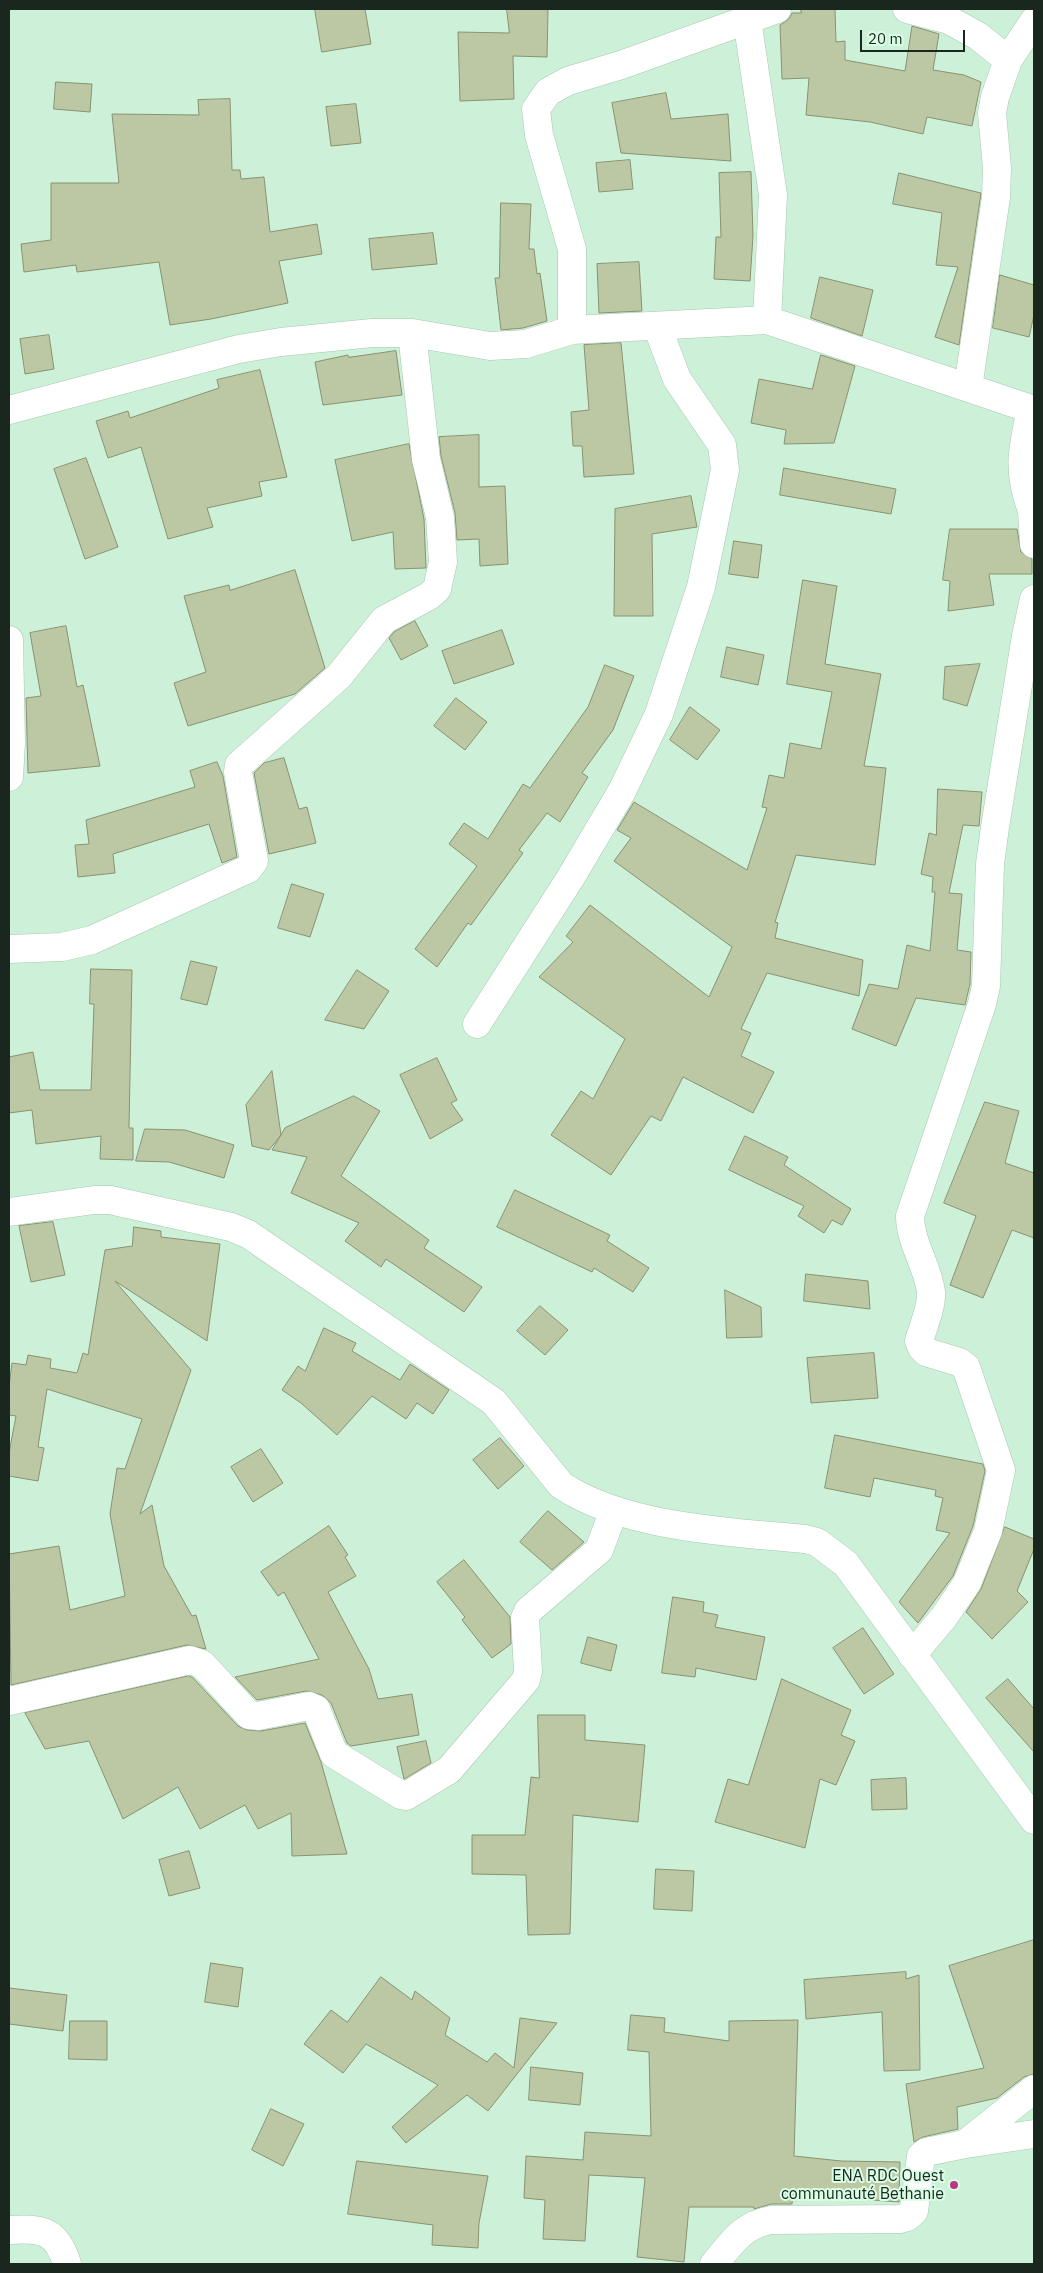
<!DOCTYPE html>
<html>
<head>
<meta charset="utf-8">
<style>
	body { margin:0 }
	#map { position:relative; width:1043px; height:2273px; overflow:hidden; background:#cdf1d8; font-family:"IBM Plex Sans",sans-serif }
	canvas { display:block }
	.frame { position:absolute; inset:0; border:10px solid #19271e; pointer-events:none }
	.scale { position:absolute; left:860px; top:30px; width:105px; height:22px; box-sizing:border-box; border:2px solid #19271e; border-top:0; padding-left:6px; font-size:15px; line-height:18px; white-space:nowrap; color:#19271e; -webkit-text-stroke:4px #dafee5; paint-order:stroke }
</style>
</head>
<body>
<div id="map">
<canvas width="1043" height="2273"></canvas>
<div class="frame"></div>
<div class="scale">20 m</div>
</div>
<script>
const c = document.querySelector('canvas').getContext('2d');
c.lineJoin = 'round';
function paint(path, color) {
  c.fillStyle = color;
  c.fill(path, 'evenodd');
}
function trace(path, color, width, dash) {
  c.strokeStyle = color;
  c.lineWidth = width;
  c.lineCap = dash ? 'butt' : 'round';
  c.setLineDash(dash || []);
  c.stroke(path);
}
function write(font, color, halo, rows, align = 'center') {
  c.font = font + ' "IBM Plex Sans",sans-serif';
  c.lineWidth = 4;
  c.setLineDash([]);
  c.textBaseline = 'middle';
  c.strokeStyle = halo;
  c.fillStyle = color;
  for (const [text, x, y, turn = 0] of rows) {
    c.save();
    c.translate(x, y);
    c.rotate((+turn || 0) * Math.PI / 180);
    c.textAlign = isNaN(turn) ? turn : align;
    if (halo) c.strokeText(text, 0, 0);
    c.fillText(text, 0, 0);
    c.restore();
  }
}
const building = new Path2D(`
	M 315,9 L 365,9 L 371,44 L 322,52 Z
	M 507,9 L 548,9 L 547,57 L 513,56 L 514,99 L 460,101 L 458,32 L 509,33 Z
	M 801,9 L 835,9 L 836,42 L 845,41 L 845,60 L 905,71 L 912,26 L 939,34 L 933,70 L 964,75 L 981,82 L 972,126 L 927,117 L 923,134 L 870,122 L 806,115 L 809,78 L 782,79 L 780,25 L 789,19 L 792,13 L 801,13 Z
	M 56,82 L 92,84 L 90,112 L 54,109 Z
	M 666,93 L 671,119 L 728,114 L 731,161 L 621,153 L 612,103 Z
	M 230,99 L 232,170 L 240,170 L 241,179 L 264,177 L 270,232 L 317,224 L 322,254 L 279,261 L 288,303 L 211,319 L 170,325 L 159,262 L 77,272 L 76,265 L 24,272 L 21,244 L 51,240 L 51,183 L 119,183 L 112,114 L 199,115 L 198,100 Z
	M 356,104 L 361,143 L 331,146 L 326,107 Z
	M 630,160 L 633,189 L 599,192 L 596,163 Z
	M 751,172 L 753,236 L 750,281 L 714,279 L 716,237 L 721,237 L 719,173 Z
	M 899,173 L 981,193 L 959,345 L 935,337 L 958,267 L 936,265 L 942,213 L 893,204 Z
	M 501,203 L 531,204 L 529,249 L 534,249 L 537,274 L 540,273 L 547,321 L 523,328 L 501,330 L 495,278 L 499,278 Z
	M 433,233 L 437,264 L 372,270 L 369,239 Z
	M 639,262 L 642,311 L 599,313 L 597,264 Z
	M 1000,275 L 1034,285 L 1034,315 L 1029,337 L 993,328 Z
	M 820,277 L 873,290 L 862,336 L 811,318 Z
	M 49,335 L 54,369 L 25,374 L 20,339 Z
	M 621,343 L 634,474 L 584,477 L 582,446 L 573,446 L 571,412 L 589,410 L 584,345 Z
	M 396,351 L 402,395 L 323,405 L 315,362 L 348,355 L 349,357 Z
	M 821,355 L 855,366 L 834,443 L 784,444 L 786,430 L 751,423 L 759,379 L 812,389 Z
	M 260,370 L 287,477 L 259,482 L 262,496 L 207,508 L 213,527 L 168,539 L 141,447 L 108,458 L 96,421 L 128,411 L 130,418 L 219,388 L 217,380 Z
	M 479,435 L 479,487 L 505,486 L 508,564 L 480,566 L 479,539 L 457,540 L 455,513 L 441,456 L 439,437 Z
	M 409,444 L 424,519 L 426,568 L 395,569 L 393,532 L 352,541 L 335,460 Z
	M 86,458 L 118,547 L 85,559 L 54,469 Z
	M 784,468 L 896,489 L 891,514 L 780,495 Z
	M 691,496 L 697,527 L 652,534 L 653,616 L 614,616 L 615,509 Z
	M 950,529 L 1017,529 L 1021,552 L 1032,559 L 1032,574 L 989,574 L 994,605 L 948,611 L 950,581 L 943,580 Z
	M 734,541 L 762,545 L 758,578 L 729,574 Z
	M 295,570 L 325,668 L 295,694 L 188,726 L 174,683 L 206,672 L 184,596 L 229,585 L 230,590 Z
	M 803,580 L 837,586 L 825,664 L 881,674 L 864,766 L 886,768 L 875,865 L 796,855 L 775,922 L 778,923 L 775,938 L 863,960 L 859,996 L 767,973 L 741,1029 L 751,1033 L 741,1056 L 774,1072 L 753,1113 L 683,1077 L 661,1121 L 651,1116 L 611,1175 L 551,1135 L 581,1091 L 593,1099 L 625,1039 L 539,977 L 573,942 L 566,936 L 590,905 L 709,997 L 732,947 L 614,861 L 631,838 L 617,830 L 634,802 L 747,870 L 767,808 L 762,807 L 769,775 L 784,778 L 790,743 L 821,749 L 832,692 L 787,684 Z
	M 415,621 L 428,646 L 401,660 L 389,638 L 394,632 Z
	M 66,626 L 77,687 L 83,685 L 100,766 L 28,773 L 26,698 L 41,696 L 30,633 Z
	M 502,630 L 514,664 L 454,684 L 442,651 Z
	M 727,647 L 764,655 L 758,685 L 721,677 Z
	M 980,664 L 967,706 L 943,699 L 945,667 Z
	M 605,665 L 634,676 L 613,730 L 582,773 L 588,777 L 560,822 L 547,813 L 519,850 L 523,853 L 471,925 L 468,923 L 437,967 L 415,949 L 477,866 L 449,844 L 464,823 L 488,839 L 523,784 L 530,788 L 588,707 Z
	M 456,698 L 487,722 L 465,750 L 434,726 Z
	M 690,707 L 720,730 L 697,760 L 670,740 Z
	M 284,758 L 299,809 L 307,807 L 316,843 L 269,854 L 254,773 L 264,763 Z
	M 217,762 L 223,776 L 237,857 L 222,863 L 209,824 L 113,854 L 115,873 L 78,877 L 75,845 L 89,844 L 86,820 L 195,787 L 190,771 Z
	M 938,789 L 982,792 L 979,826 L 963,825 L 949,893 L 962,894 L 957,950 L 971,952 L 970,984 L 965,1005 L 916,998 L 896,1046 L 852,1029 L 869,984 L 898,989 L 907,945 L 930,951 L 935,892 L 932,892 L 933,877 L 921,874 L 929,833 L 936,835 Z
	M 292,884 L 324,894 L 310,937 L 278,928 Z
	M 191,961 L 217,967 L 207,1005 L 181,999 Z
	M 91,969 L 132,970 L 129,1128 L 133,1128 L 133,1160 L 100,1159 L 101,1136 L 36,1144 L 32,1110 L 9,1113 L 9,1057 L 33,1052 L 40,1090 L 91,1090 L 94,1004 L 90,1004 Z
	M 357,970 L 389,991 L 364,1029 L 325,1020 Z
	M 437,1058 L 457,1100 L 451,1103 L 463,1120 L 430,1139 L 400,1075 Z
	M 272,1071 L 281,1135 L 269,1150 L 252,1146 L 246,1105 Z
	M 354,1096 L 380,1111 L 341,1176 L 429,1240 L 424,1248 L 482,1287 L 464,1312 L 386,1259 L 381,1267 L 345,1241 L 359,1223 L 291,1193 L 307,1157 L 272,1150 L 285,1128 Z
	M 985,1102 L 1019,1111 L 1005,1163 L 1034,1173 L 1034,1238 L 1012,1230 L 983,1298 L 950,1285 L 976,1216 L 944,1203 Z
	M 145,1129 L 185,1130 L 234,1145 L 224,1178 L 169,1162 L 136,1161 Z
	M 745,1136 L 788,1157 L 784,1165 L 851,1209 L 842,1225 L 832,1220 L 824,1233 L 798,1216 L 804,1206 L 729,1170 Z
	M 515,1190 L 610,1235 L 607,1241 L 649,1268 L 633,1292 L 594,1268 L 592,1272 L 497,1227 Z
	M 53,1222 L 65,1275 L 31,1282 L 19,1226 Z
	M 134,1227 L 161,1231 L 161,1237 L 220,1244 L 207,1341 L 115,1281 L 191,1370 L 140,1514 L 152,1505 L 164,1566 L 192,1616 L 196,1615 L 206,1649 L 187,1645 L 11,1685 L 9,1554 L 59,1546 L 70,1610 L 125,1596 L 110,1514 L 117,1468 L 125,1469 L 142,1419 L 47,1389 L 38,1447 L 44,1448 L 38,1481 L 9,1476 L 9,1453 L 16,1416 L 9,1415 L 9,1386 L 12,1363 L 26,1365 L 28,1355 L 51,1359 L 50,1368 L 77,1373 L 83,1353 L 88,1355 L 105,1250 L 132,1246 Z
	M 806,1274 L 868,1281 L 870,1309 L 804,1301 Z
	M 725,1290 L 761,1307 L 762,1337 L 727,1338 Z
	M 540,1306 L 568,1330 L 545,1355 L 517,1331 Z
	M 324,1328 L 356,1343 L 352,1351 L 400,1380 L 410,1364 L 449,1390 L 433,1414 L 417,1403 L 406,1419 L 372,1396 L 337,1435 L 301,1403 L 282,1390 L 298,1366 L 305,1371 Z
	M 874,1353 L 878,1398 L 811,1403 L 807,1358 Z
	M 835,1435 L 983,1464 L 985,1471 L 973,1526 L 953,1576 L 918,1623 L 899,1602 L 950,1533 L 936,1530 L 943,1498 L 935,1496 L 936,1490 L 874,1478 L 870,1497 L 825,1488 Z
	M 500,1438 L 524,1466 L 498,1489 L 473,1460 Z
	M 261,1449 L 283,1483 L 253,1502 L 231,1467 Z
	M 548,1511 L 584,1542 L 552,1570 L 520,1542 Z
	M 329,1526 L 348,1555 L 345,1557 L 356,1576 L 328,1592 L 369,1669 L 378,1699 L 412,1694 L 419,1735 L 351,1746 L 347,1743 L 331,1703 L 322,1695 L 306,1691 L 257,1700 L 235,1677 L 319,1659 L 284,1592 L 278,1596 L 261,1572 Z
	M 1005,1527 L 1034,1539 L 1034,1549 L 1017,1591 L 1028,1602 L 992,1639 L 966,1612 L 981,1589 Z
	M 464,1560 L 510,1617 L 511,1644 L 492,1658 L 462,1620 L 465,1617 L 437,1582 Z
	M 673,1597 L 704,1602 L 703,1612 L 718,1615 L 715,1627 L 765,1637 L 756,1680 L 696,1668 L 695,1677 L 662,1673 Z
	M 863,1628 L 894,1674 L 864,1694 L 833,1648 Z
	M 588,1637 L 617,1645 L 611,1671 L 581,1663 Z
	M 189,1676 L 193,1678 L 238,1726 L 247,1730 L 261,1731 L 305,1723 L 321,1762 L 347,1854 L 292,1856 L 291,1813 L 258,1829 L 245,1805 L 200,1829 L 178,1787 L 123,1819 L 89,1741 L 45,1749 L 25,1713 Z
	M 782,1679 L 851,1710 L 841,1735 L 855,1741 L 836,1785 L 820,1779 L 805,1848 L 715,1822 L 728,1779 L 748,1785 Z
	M 1008,1679 L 1034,1709 L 1034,1752 L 986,1698 Z
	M 538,1715 L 585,1715 L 585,1740 L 645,1745 L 638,1822 L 573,1815 L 570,1934 L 528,1935 L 526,1875 L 472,1874 L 472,1835 L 525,1835 L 531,1777 L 539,1778 Z
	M 426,1741 L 431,1763 L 404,1779 L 397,1747 Z
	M 906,1778 L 907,1809 L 872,1810 L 871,1780 Z
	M 189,1851 L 200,1888 L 169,1896 L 159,1860 Z
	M 656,1869 L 694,1871 L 692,1911 L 654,1909 Z
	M 1034,1940 L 1034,2074 L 1024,2077 L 997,2098 L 957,2107 L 958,2129 L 923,2137 L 914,2142 L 906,2084 L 984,2068 L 949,1966 Z
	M 211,1963 L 243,1968 L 238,2007 L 205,2002 Z
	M 906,1972 L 906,1979 L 919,1975 L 920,2070 L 884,2071 L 882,2012 L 806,2019 L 804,1980 Z
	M 381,1977 L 412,2000 L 415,1991 L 450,2018 L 445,2035 L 487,2062 L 495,2053 L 514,2068 L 520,2018 L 557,2023 L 488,2111 L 467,2095 L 406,2143 L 392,2127 L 438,2085 L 366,2044 L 343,2073 L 304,2044 L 331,2010 L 347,2022 Z
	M 9,1988 L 67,1995 L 63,2031 L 9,2024 Z
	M 631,2015 L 665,2018 L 664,2032 L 729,2041 L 729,2021 L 798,2020 L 794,2156 L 841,2161 L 900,2162 L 899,2202 L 793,2194 L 792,2204 L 771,2204 L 754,2209 L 754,2207 L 689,2207 L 684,2262 L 637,2257 L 645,2178 L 589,2175 L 585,2241 L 543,2239 L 545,2200 L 524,2198 L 526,2156 L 583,2160 L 585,2132 L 651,2136 L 649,2052 L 628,2050 Z
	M 70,2021 L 107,2021 L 107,2060 L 69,2059 Z
	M 531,2067 L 583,2073 L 580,2105 L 529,2100 Z
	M 271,2109 L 304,2124 L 283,2166 L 252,2150 Z
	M 357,2161 L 488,2176 L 479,2223 L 478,2248 L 432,2245 L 433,2225 L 348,2214 Z`);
const minor = new Path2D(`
	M 747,9 L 747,19 L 773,195 L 767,320
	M 907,9 L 949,20 L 978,36 L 1008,60
	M 572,330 L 572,249 L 539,135 L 536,109 L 548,92 L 568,81 L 621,65 L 777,9
	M 968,388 L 996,197 L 997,168 L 992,113 L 995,97 L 1008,60 L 1034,21
	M 1031,409 C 1022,451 1017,470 1032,511
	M 9,410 L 239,349 L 281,342 L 372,333 L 412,333 L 490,346 L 526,344 L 572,330 L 767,320 L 1031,409 L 1034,413
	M 1034,511 L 1032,511 L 1034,544
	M 9,640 L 11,743 L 9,777
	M 9,949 L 62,947 L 92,940 L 248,869 L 254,861 L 238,772 L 239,765 L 339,676 L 384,620 L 429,596 L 437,589 L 443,562 L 440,517 L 426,459 L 412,333
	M 477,1024 L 571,877 L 622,791 L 659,714 L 701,587 L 725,470 L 722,445 L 677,379 L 657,326
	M 9,1212 L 94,1200 L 110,1200 L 231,1227 L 248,1234 L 494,1402 L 561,1485 C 625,1528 731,1532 805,1539 L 817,1542 L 846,1564 L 1034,1820
	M 912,1655 L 944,1617 L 967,1583 L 988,1531 L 1001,1470 L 966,1367 L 959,1362 L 926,1352 L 922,1348 L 919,1341 C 923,1327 932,1307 931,1292 C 928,1266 910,1243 910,1216 L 982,1004 L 986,986 L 990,864 L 995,827 L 1026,636 L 1034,599
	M 9,1701 L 190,1660 L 202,1664 L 249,1715 L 258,1716 L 309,1706 L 316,1709 L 334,1754 L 401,1795 L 406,1796 L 449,1770 L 526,1680 L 528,1671 L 525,1618 L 528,1611 L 599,1550 L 614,1510
	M 966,2144 L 1034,2134
	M 9,2230 C 42,2228 57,2230 67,2264
	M 714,2264 C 732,2243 742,2225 771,2220 L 900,2219 L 907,2217 L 914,2211 L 921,2156 L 926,2152 L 965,2144 L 1034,2089`);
const markers = [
	[954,2185,5,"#b83883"]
];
const poiNames = [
	["ENA RDC Ouest",944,2176],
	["communauté Bethanie",944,2194]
];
paint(building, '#bcc7a3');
trace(building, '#889270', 1);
trace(minor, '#a6c8b0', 29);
trace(minor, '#fff', 28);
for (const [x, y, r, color] of markers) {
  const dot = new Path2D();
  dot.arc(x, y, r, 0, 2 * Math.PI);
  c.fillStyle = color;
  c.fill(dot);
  trace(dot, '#dafee5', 2);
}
write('16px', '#19271e', '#dafee5', poiNames, 'right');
</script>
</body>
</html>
